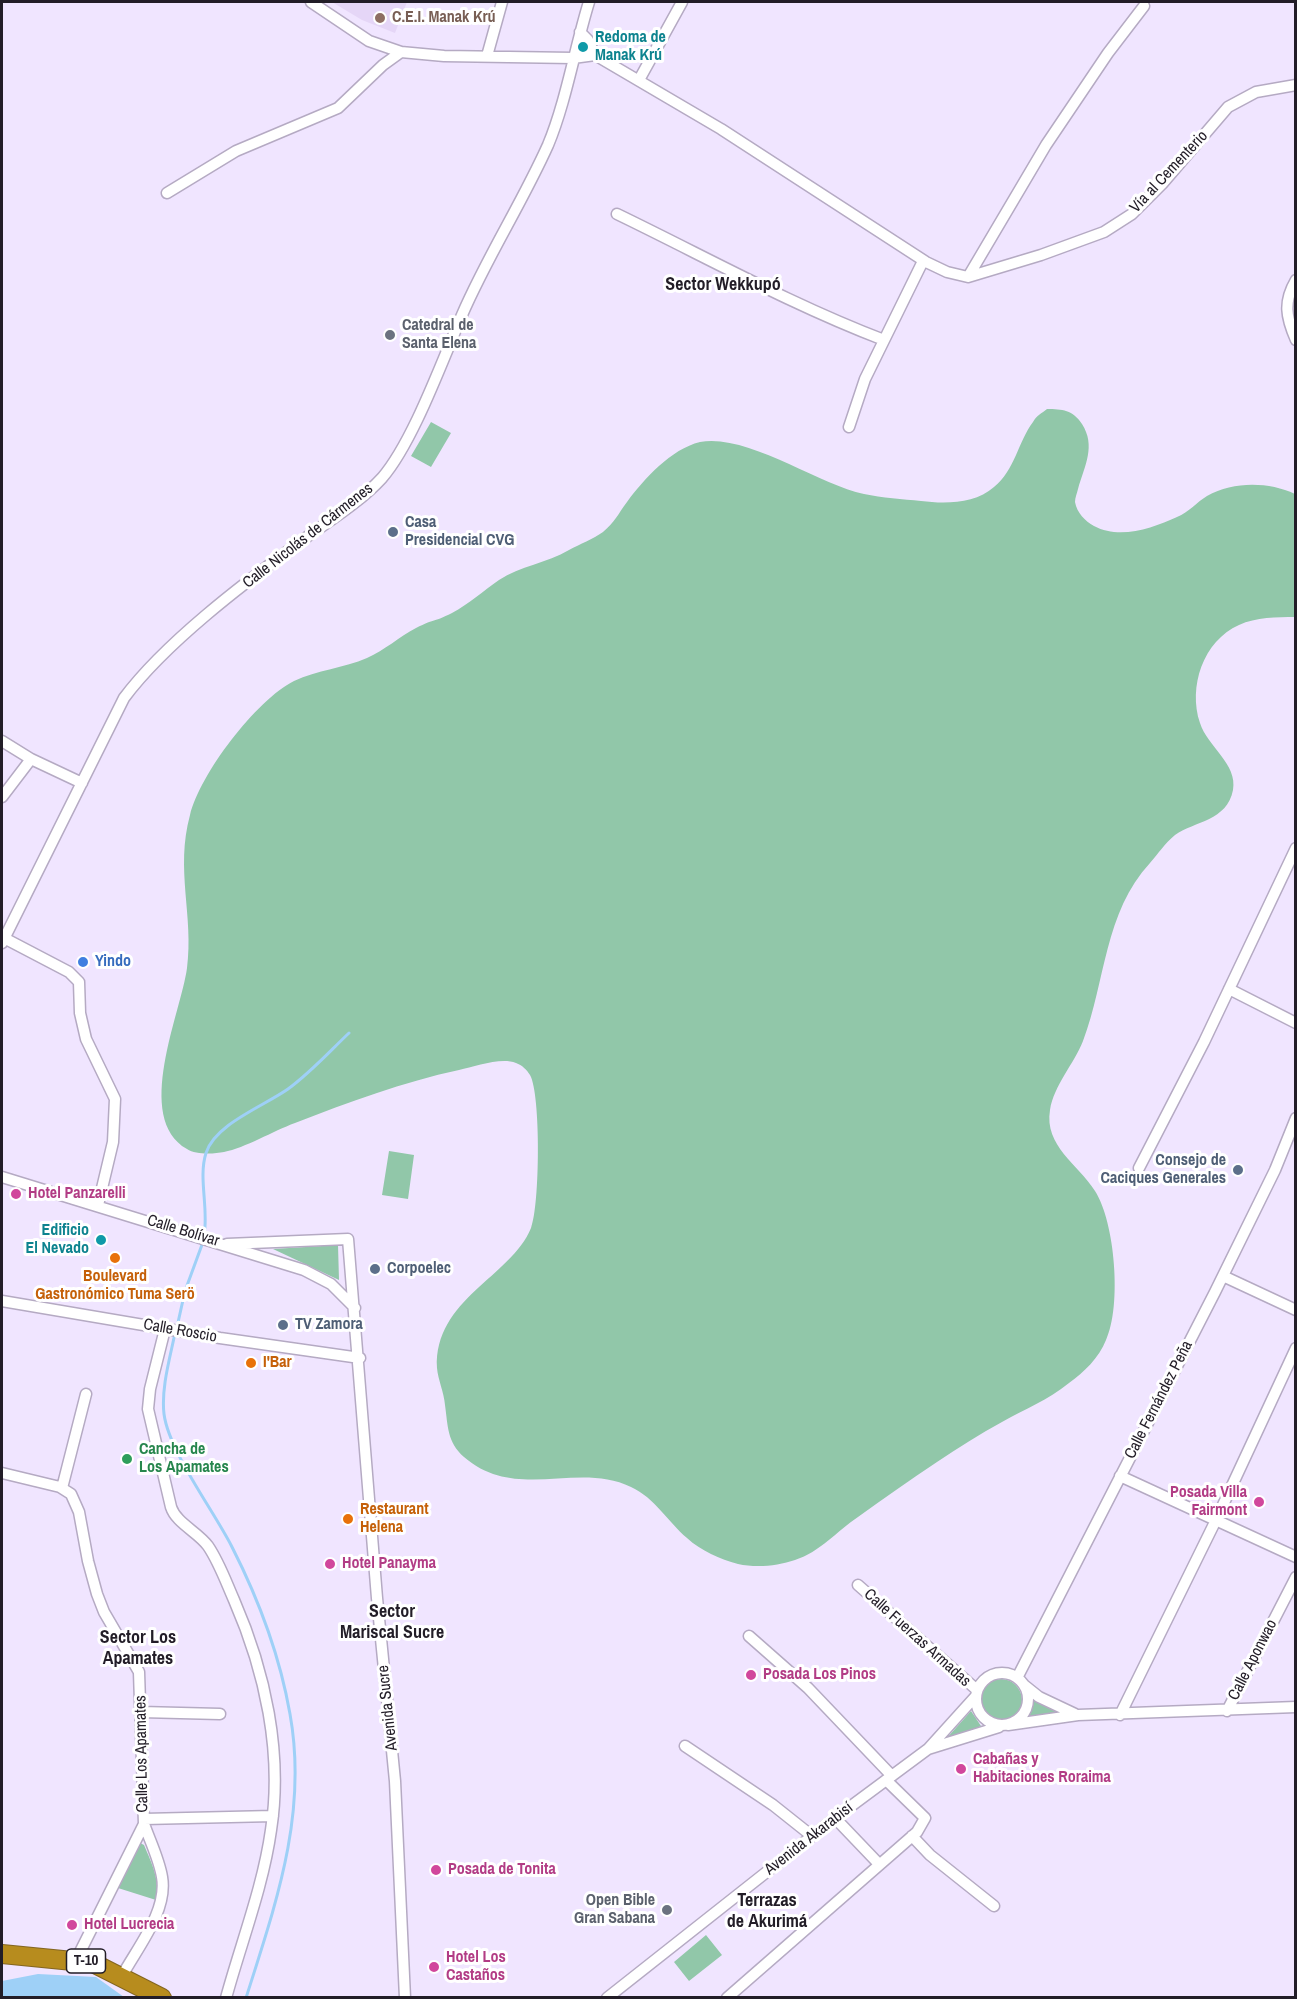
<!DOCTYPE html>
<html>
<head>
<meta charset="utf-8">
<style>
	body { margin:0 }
	#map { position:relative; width:1297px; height:1999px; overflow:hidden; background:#f0e5ff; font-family:"Archivo Narrow",sans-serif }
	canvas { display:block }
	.frame { position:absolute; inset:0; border:3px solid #221d27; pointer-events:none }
</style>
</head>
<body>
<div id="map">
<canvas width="1297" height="1999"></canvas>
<div class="frame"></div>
</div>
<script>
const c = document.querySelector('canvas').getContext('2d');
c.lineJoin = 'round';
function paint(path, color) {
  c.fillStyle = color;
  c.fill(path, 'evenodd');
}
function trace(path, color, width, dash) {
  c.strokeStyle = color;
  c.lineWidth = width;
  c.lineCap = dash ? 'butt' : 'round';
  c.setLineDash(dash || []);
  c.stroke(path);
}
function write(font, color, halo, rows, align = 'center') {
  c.font = font + ' "Archivo Narrow",sans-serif';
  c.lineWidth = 6;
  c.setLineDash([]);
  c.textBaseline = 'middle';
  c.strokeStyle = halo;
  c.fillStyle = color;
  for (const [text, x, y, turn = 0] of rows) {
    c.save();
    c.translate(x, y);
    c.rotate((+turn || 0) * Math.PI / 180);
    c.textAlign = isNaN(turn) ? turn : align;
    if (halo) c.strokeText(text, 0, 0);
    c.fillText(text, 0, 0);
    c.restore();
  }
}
const built = new Path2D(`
	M 332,2 L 407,2 L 395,33 L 362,20 Z`);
const green = new Path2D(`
	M 1047,409 C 1062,409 1073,410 1082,424 C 1096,446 1085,465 1078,489 C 1077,493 1075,498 1075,502 C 1077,513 1085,521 1094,526 C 1120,540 1153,528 1177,517 C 1189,512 1197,502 1207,496 C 1234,481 1269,482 1295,494 L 1295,617 C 1277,617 1256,617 1239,625 C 1203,641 1188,687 1200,723 C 1207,746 1238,764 1233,790 C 1227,821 1195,821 1175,835 C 1165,843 1158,854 1150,863 C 1104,913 1106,980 1083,1041 C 1074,1064 1054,1085 1050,1110 C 1044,1146 1078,1164 1095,1191 C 1115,1222 1122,1306 1106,1340 C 1099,1358 1084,1372 1069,1383 C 1048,1400 1025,1409 1002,1422 C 980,1434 958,1448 937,1462 C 910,1480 884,1498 858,1517 C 837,1531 820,1552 795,1560 C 778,1566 756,1568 738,1564 C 720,1559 701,1551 687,1538 C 668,1522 655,1498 631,1487 C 578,1461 516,1502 464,1457 C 447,1442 448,1426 445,1405 C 444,1392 438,1380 437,1368 C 434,1299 511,1277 531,1228 C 540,1206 541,1094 530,1075 C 527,1070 522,1065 516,1063 C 500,1057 475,1067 459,1070 C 403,1082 349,1102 295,1123 C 273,1131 245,1148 224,1152 C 214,1154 196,1155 187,1149 C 133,1118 181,1013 187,968 C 194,916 175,870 190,815 C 200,774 256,700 294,681 C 317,670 344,668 367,658 C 385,650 399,637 416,628 C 436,618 432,623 452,613 C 469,604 483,591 499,580 C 520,566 547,563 569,550 C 580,544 593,539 603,532 C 615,522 618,514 627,502 C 644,479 671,449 700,442 C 746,433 818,484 864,494 C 882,498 903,499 921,501 C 945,504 975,504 994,487 C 1015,470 1018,442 1033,422 C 1036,416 1042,413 1047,409 Z
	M 431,422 L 451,433 L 431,467 L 411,456 Z
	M 389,1151 L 414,1155 L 408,1199 L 382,1195 Z
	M 338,1245 L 339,1280 L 273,1249 Z
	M980 1700a21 21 0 1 1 42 0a21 21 0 1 1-42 0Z
	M 1031,1697 L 1062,1713 L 1023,1718 L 1030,1708 Z
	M 971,1711 L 981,1726 L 948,1740 L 946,1739 Z
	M 140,1843 L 144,1845 C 152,1864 160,1879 156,1900 L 118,1888 Z
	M 706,1935 L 722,1955 L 689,1981 L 674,1962 Z`);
const water = new Path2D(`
	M 38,1974 L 96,1977 L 124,1997 L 2,1997 L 2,1981 Z`);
const stream = new Path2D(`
	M 204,1235 C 209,1209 198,1178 206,1153 C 215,1124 264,1106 288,1089 C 310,1073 329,1052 349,1033
	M 177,1327 L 185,1291 L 203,1242
	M 175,1333 C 170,1358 161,1388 164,1414 C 169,1452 214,1511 232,1547 C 258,1598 280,1657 290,1714 C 308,1814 276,1903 246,1998`);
const street = new Path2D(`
	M 311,2 L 369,41 L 401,52 L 444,56 L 573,58 L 595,55
	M 580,32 L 588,40 L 595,55 L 721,129 L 926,262 L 947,272 L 968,277 L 1041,255 L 1104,232 L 1132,214 L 1162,184 L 1228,107 L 1256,92 L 1296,85
	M 487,56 L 502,2
	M 639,80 L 682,2
	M 167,193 L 236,151 L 338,108 L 383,65 L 401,52
	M 617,214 C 706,257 792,305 884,340
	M 968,277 L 1046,145 L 1108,53 L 1144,6
	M 1296,280 C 1283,302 1286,317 1296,340
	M 849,427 L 865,379 L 923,261
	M 2,741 L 31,759 L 82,783
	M 2,797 L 31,759
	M 4,938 L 69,972 L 79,982 L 80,1013 L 86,1039 L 115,1099 L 113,1142 L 98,1205
	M 2,943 L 124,698 C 165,643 243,584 300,542 C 327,522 359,503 382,478 C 413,442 442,361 462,315 C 487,257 522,203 548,145 C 566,102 575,47 589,2
	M 1229,989 L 1296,1023
	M 1139,1168 L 1204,1042 L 1296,848
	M 2,1177 L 304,1270 L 331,1284 L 355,1308
	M 227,1244 L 348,1239 L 377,1598 L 395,1781 L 405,1998
	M 1223,1276 L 1296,1310
	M 2,1301 L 220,1338 L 360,1358
	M 165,1329 L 150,1389 L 148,1409 L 171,1507 C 176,1523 198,1532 208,1546 C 219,1562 226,1582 234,1600 C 265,1671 283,1753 271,1830 C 263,1887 241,1943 226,1998
	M 2,1473 L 60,1487 L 71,1494 L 79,1512 L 88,1561 L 97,1594 L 104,1612 L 139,1672 L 144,1824 L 76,1960
	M 1120,1476 L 1296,1557
	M 62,1488 L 86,1394
	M 858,1585 L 977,1690
	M 749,1636 L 808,1688 L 892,1776
	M976 1699a26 26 0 1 1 52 0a26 26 0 1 1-52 0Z
	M 1017,1678 L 1215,1292 L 1275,1170 L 1296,1118
	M 1024,1685 L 1039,1697 L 1075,1714
	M 1227,1711 L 1296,1577
	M 141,1712 L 220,1714
	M 1120,1715 L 1216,1520 L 1296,1348
	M 1008,1725 L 1078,1715 L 1296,1707
	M 685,1746 L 773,1805 L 812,1836
	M 928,1749 L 999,1727
	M 835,1818 L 878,1863
	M 144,1819 L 273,1816
	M 912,1836 L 930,1855 L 994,1906
	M 122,1976 C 137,1948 168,1911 162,1877 C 159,1859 150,1841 144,1824
	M 607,1998 L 835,1818 L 928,1749 L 975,1697
	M 727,1998 L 917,1832 L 925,1818 L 886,1780`);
const highway = new Path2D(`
	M 2,1954 L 93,1963 L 162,1998`);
const markers = [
	[380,18,6,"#8d6e63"],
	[583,47,6,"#0f9aa8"],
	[390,335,6,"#6b7280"],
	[393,532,6,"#5c6f8a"],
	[83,962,6,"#3f7fe0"],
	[1238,1170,6,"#5c6f8a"],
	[16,1194,6,"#d1479c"],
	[101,1240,6,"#0f9aa8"],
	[115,1258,6,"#e8710a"],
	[375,1269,6,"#5c6f8a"],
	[283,1325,6,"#5c6f8a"],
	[251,1363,6,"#e8710a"],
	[127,1459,6,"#2e9e5b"],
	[1259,1502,6,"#d1479c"],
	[348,1519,6,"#e8710a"],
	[330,1564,6,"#d1479c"],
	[751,1675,6,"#d1479c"],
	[961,1769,6,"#d1479c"],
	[436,1870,6,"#d1479c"],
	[667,1910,6,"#6b7280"],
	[72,1925,6,"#d1479c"],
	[434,1967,6,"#d1479c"]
];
const shields = [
	[86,1961,39]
];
const shieldNames = [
	["T-10",86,1961]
];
const educationNames = [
	["C.E.I. Manak Krú",392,18]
];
const cultureNames = [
	["Redoma de",595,38],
	["Manak Krú",595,56],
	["Edificio",89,1231,"right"],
	["El Nevado",89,1249,"right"]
];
const streetNames = [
	["Vía al Cementerio",1169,172,-47],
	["Calle Nicolás de Cármenes",308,536,-38],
	["Calle Bolívar",183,1231,17],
	["Calle Roscio",180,1331,10],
	["Calle Fernández Peña",1159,1400,-63],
	["Calle Fuerzas Armadas",917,1638,42],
	["Calle Aponwao",1253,1660,-63],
	["Avenida Sucre",388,1708,-96],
	["Calle Los Apamates",142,1754,-91],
	["Avenida Akarabisí",809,1839,-38]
];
const worshipNames = [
	["Catedral de",402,326],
	["Santa Elena",402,344],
	["Open Bible",655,1901,"right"],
	["Gran Sabana",655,1919,"right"]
];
const serviceNames = [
	["Casa",405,523],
	["Presidencial CVG",405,541],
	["Consejo de",1226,1161,"right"],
	["Caciques Generales",1226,1179,"right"],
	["Corpoelec",387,1269],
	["TV Zamora",295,1325]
];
const shopNames = [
	["Yindo",95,962]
];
const hotelNames = [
	["Hotel Panzarelli",28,1194],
	["Posada Villa",1247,1493,"right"],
	["Fairmont",1247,1511,"right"],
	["Hotel Panayma",342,1564],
	["Posada Los Pinos",763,1675],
	["Cabañas y",973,1760],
	["Habitaciones Roraima",973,1778],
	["Posada de Tonita",448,1870],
	["Hotel Lucrecia",84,1925],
	["Hotel Los",446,1958],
	["Castaños",446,1976]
];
const foodNames = [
	["Boulevard",115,1277,"center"],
	["Gastronómico Tuma Serö",115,1295,"center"],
	["I'Bar",263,1363],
	["Restaurant",360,1510],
	["Helena",360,1528]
];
const leisureNames = [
	["Cancha de",139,1450],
	["Los Apamates",139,1468]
];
const neighbourhoodNames = [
	["Sector Wekkupó",723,285],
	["Sector",392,1612],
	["Mariscal Sucre",392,1633],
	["Sector Los",138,1638],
	["Apamates",138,1659],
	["Terrazas",767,1901],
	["de Akurimá",767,1922]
];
paint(built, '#e5d6f7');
paint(green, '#91c7a9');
paint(water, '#9ed0f7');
trace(stream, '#9ed0f7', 3);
trace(street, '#b5aac3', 13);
trace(highway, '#836521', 20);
trace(street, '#fff', 10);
trace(highway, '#b78c1e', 18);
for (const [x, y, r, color] of markers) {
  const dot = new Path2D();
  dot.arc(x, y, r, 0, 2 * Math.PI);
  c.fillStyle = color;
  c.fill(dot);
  trace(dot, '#fff', 2);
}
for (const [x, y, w] of shields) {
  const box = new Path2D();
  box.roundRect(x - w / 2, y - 12, w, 24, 4.5);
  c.fillStyle = '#fff';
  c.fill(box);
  trace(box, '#221d27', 1.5);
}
write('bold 15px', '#221d27', null, shieldNames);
write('bold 16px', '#785e54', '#fff', educationNames, 'left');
write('bold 16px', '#0d838f', '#fff', cultureNames, 'left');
write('16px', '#221d27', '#fff', streetNames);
write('bold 16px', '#5b616d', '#fff', worshipNames, 'left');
write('bold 16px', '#4e5e75', '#fff', serviceNames, 'left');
write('bold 16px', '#366cbe', '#fff', shopNames, 'left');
write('bold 16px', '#b23c85', '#fff', hotelNames, 'left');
write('bold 16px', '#c56008', '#fff', foodNames, 'left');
write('bold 16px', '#27864d', '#fff', leisureNames, 'left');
write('bold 18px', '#221d27', '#fff', neighbourhoodNames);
</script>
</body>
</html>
